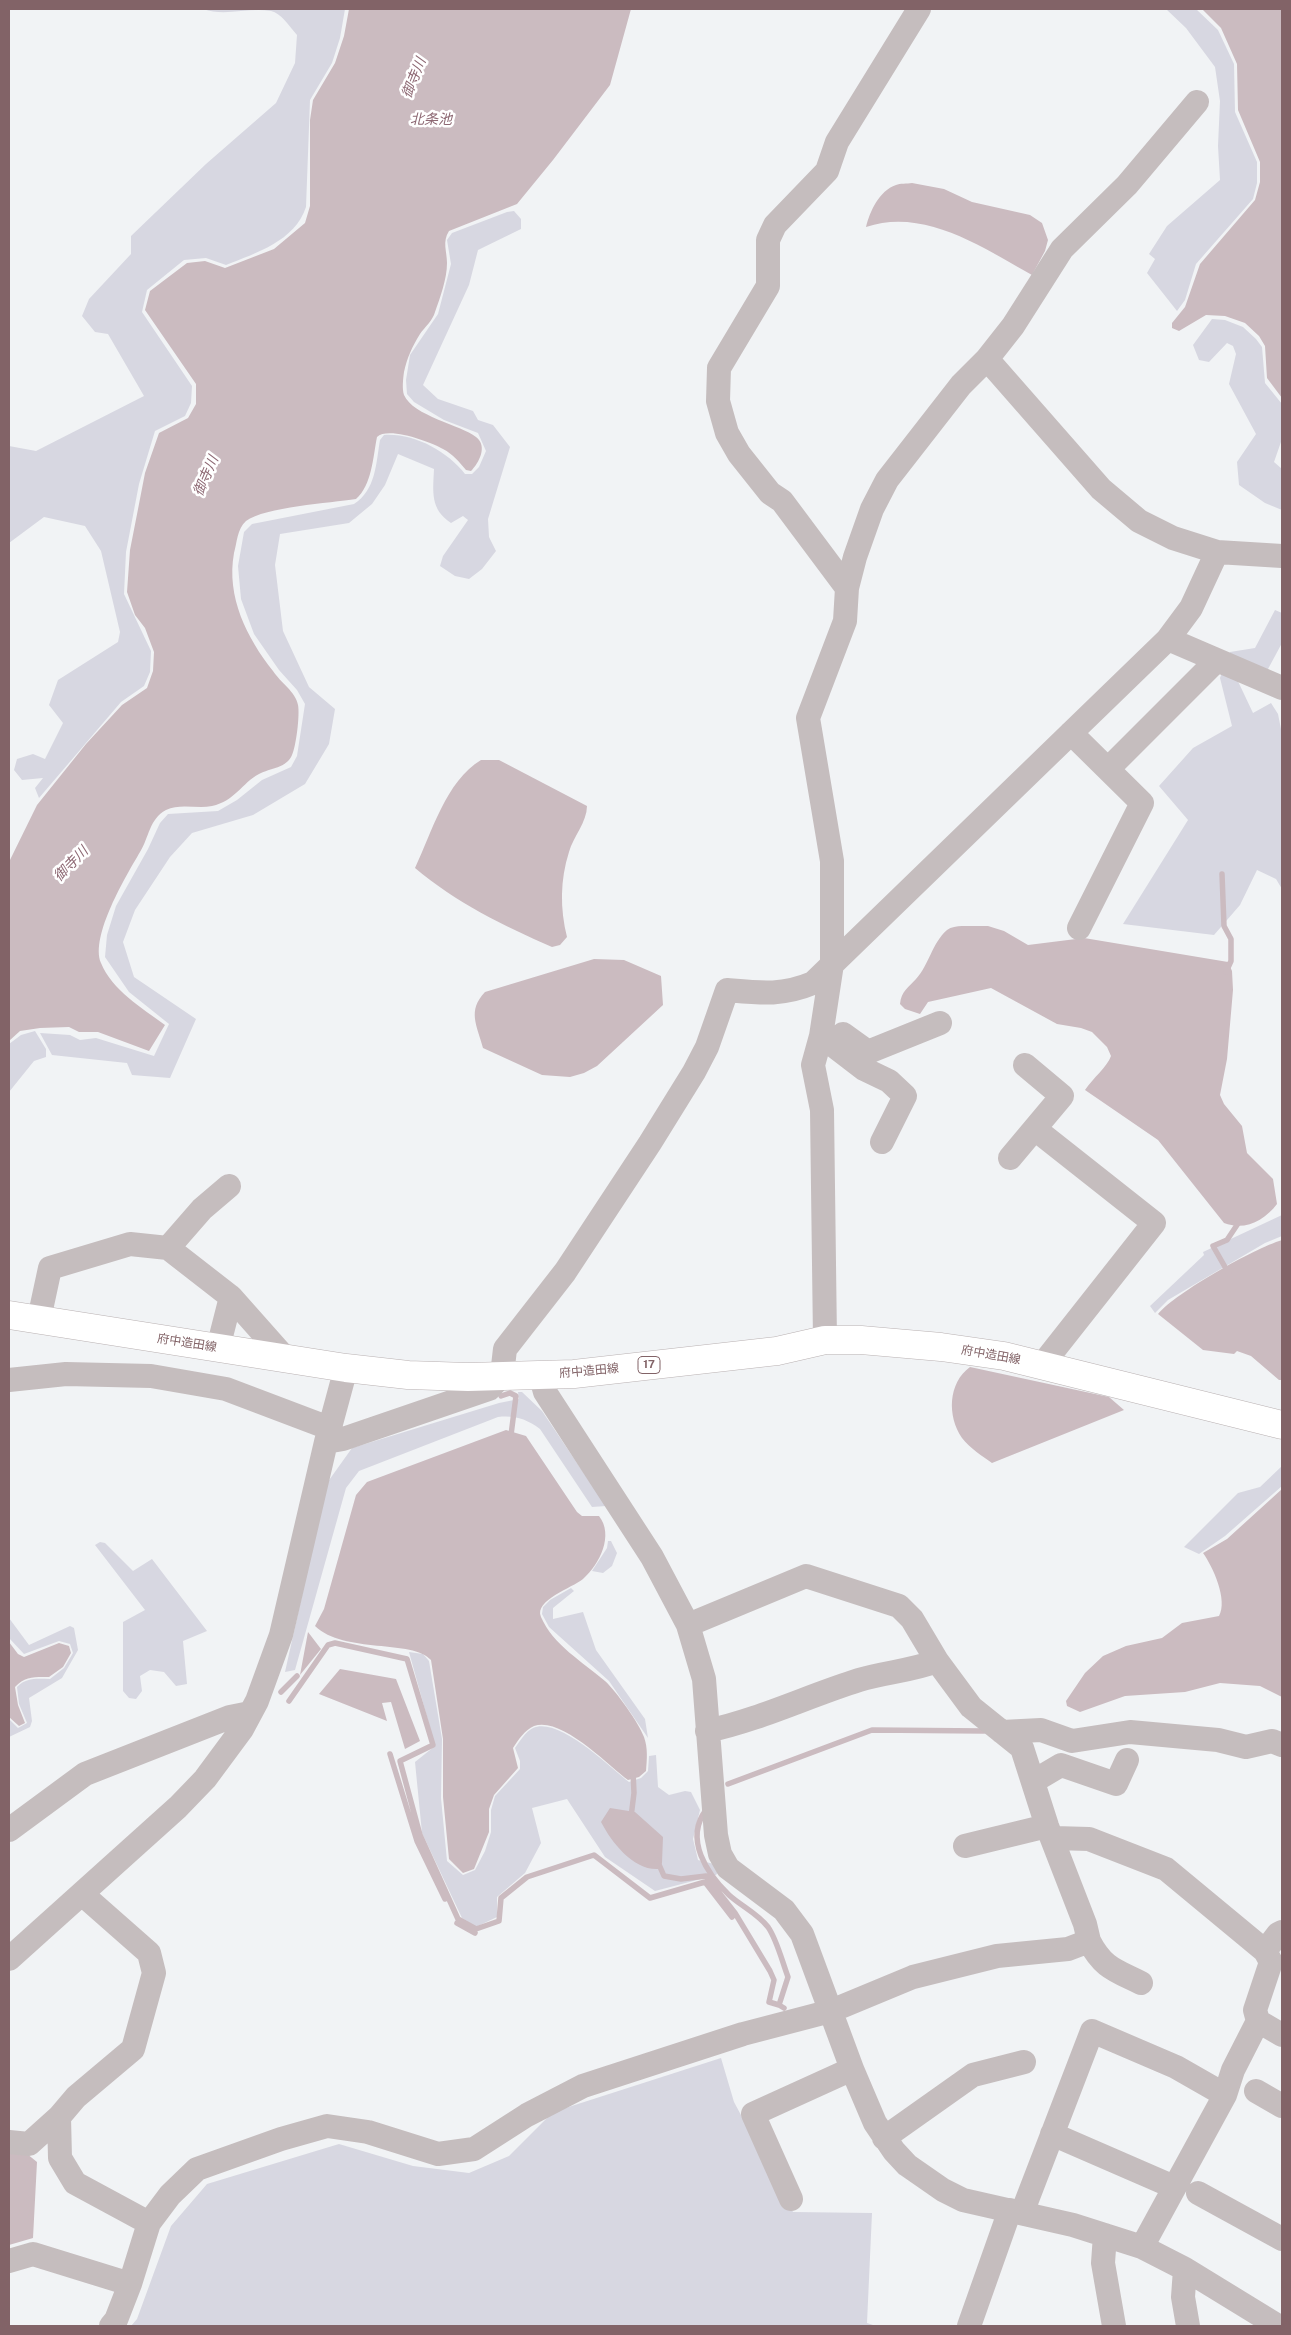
<!DOCTYPE html>
<html>
<head>
<meta charset="utf-8">
<style>
	body { margin:0 }
	#map { position:relative; width:1291px; height:2335px; overflow:hidden; background:#f1f3f5; font-family:"Public Sans",sans-serif }
	canvas { display:block }
	.frame { position:absolute; inset:0; border:10px solid #826367; pointer-events:none }
</style>
</head>
<body>
<div id="map">
<canvas width="1291" height="2335"></canvas>
<div class="frame"></div>
</div>
<script>
const c = document.querySelector('canvas').getContext('2d');
c.lineJoin = 'round';
function paint(path, color) {
  c.fillStyle = color;
  c.fill(path, 'evenodd');
}
function trace(path, color, width, dash) {
  c.strokeStyle = color;
  c.lineWidth = width;
  c.lineCap = dash ? 'butt' : 'round';
  c.setLineDash(dash || []);
  c.stroke(path);
}
function write(font, color, halo, rows, align = 'center') {
  c.font = font + ' "Public Sans","Noto Sans JP",sans-serif';
  c.lineWidth = 5;
  c.setLineDash([]);
  c.textBaseline = 'middle';
  c.strokeStyle = halo;
  c.fillStyle = color;
  for (const [text, x, y, turn = 0] of rows) {
    c.save();
    c.translate(x, y);
    c.rotate((+turn || 0) * Math.PI / 180);
    c.textAlign = isNaN(turn) ? turn : align;
    if (halo) c.strokeText(text, 0, 0);
    c.fillText(text, 0, 0);
    c.restore();
  }
}
const green = new Path2D(`
	M 203,9 L 345,9 L 340,38 L 332,63 L 310,100 L 306,207 C 295,241 256,253 226,265 L 206,258 L 184,260 L 147,290 L 142,312 L 192,386 L 191,403 L 185,416 L 155,431 L 139,484 L 126,552 L 124,594 L 151,651 L 150,672 L 144,686 L 121,702 L 39,798 L 35,788 L 43,778 L 22,780 L 14,770 L 17,759 L 33,754 L 45,759 L 63,723 L 49,705 L 58,680 L 118,642 L 120,632 L 101,551 L 85,526 L 44,517 L 9,543 L 9,446 L 36,451 L 144,396 L 108,334 L 95,332 L 82,316 L 89,299 L 131,254 L 131,236 L 206,164 L 276,103 L 295,63 L 297,35 C 290,27 281,13 271,11 C 248,7 225,17 203,9 Z
	M 1166,9 L 1196,9 L 1218,30 L 1234,64 L 1235,112 L 1257,162 L 1257,183 L 1253,199 L 1196,264 L 1185,300 L 1177,311 L 1147,273 L 1155,259 L 1149,254 L 1167,226 L 1220,180 L 1218,146 L 1220,101 L 1215,67 L 1186,28 Z
	M 514,211 L 521,219 L 521,229 L 478,250 L 469,285 L 423,385 L 438,399 L 473,411 L 478,420 L 493,425 L 510,447 L 488,519 L 489,537 L 496,551 L 482,569 L 469,579 L 455,576 L 440,566 L 443,556 L 468,520 L 463,516 L 451,523 C 430,509 433,492 434,469 L 398,454 L 385,485 L 372,504 L 349,523 L 280,534 L 275,565 L 283,631 L 309,687 L 335,709 L 329,744 L 305,784 L 253,815 L 192,833 L 170,857 L 135,910 L 123,942 L 134,977 L 196,1019 L 170,1078 L 132,1075 L 127,1063 L 52,1055 L 40,1033 L 70,1035 L 80,1040 L 96,1038 L 154,1056 L 169,1024 L 129,992 L 105,957 L 107,935 L 116,906 L 148,849 L 160,823 L 168,814 L 218,811 L 237,800 L 262,780 L 291,767 L 297,756 L 305,704 L 297,690 L 279,670 L 254,634 L 241,599 L 238,566 L 244,532 L 252,524 L 354,504 C 376,490 376,463 380,440 L 384,435 C 414,433 447,451 465,474 L 472,474 L 479,467 L 486,451 L 478,433 L 444,420 L 414,402 L 407,394 L 406,380 L 410,355 L 438,314 L 451,264 L 447,240 L 452,233 L 507,212 Z
	M 1212,319 L 1225,320 L 1243,327 L 1256,339 L 1262,347 L 1265,383 L 1282,404 L 1282,439 L 1274,462 L 1282,469 L 1282,510 L 1265,503 L 1239,485 L 1237,462 L 1256,434 L 1229,384 L 1236,354 L 1233,346 L 1227,343 L 1209,362 L 1199,360 L 1193,345 Z
	M 1275,610 L 1282,613 L 1282,643 L 1268,669 L 1235,675 L 1253,713 L 1271,703 L 1278,714 L 1282,734 L 1282,889 L 1276,879 L 1257,870 L 1240,905 L 1214,935 L 1123,924 L 1188,820 L 1159,786 L 1193,748 L 1232,726 L 1220,678 L 1230,652 L 1255,648 Z
	M 35,1031 L 46,1049 L 46,1057 L 34,1061 L 9,1092 L 9,1044 L 21,1035 Z
	M 1282,1215 L 1282,1236 L 1265,1243 L 1168,1300 L 1155,1313 L 1150,1306 L 1204,1255 L 1203,1252 Z
	M 518,1392 L 522,1392 L 542,1411 L 606,1506 L 592,1507 L 540,1429 C 527,1419 514,1415 498,1417 L 359,1471 L 346,1488 L 295,1670 L 285,1672 L 327,1483 L 352,1448 L 499,1403 L 519,1399 Z
	M 1282,1466 L 1282,1486 L 1225,1536 L 1199,1554 L 1184,1547 L 1238,1493 L 1260,1487 Z
	M 608,1541 L 611,1541 L 617,1553 L 612,1566 L 603,1573 L 592,1571 L 607,1548 Z
	M 100,1542 L 105,1543 L 133,1571 L 152,1559 L 207,1631 L 183,1641 L 187,1684 L 176,1686 L 164,1672 L 150,1670 L 140,1676 L 142,1691 L 136,1699 L 129,1698 L 123,1691 L 123,1622 L 145,1610 L 95,1545 Z
	M 571,1588 L 574,1591 L 553,1608 L 553,1619 L 583,1612 L 596,1650 L 645,1719 L 648,1738 L 609,1681 L 549,1627 L 542,1614 L 543,1607 L 550,1600 Z
	M 9,1618 L 29,1645 L 70,1626 L 74,1628 L 78,1650 L 62,1678 L 29,1698 L 32,1721 L 30,1727 L 9,1737 L 9,1719 L 18,1728 L 27,1723 L 19,1704 L 17,1687 C 27,1677 37,1679 50,1679 L 64,1668 L 73,1653 L 70,1644 L 59,1641 L 24,1654 L 9,1638 Z
	M 409,1652 L 423,1654 L 429,1661 L 442,1739 L 441,1798 L 447,1861 L 463,1875 L 475,1870 L 485,1851 L 491,1832 L 491,1810 L 495,1796 L 520,1769 L 520,1761 L 515,1748 C 520,1741 525,1732 533,1728 C 558,1716 610,1767 629,1782 L 641,1778 L 648,1771 L 649,1756 L 656,1755 L 658,1787 L 669,1795 L 685,1791 L 691,1792 L 700,1810 L 693,1839 L 698,1860 L 718,1865 L 719,1871 L 716,1875 L 655,1891 L 605,1857 L 567,1799 L 532,1808 L 541,1843 L 525,1873 L 497,1897 L 497,1917 L 476,1927 L 462,1918 L 422,1833 L 415,1762 L 435,1746 Z
	M 721,2058 L 734,2102 L 793,2212 L 872,2213 L 867,2323 L 876,2326 L 131,2326 L 137,2319 L 171,2226 L 207,2184 L 339,2144 L 413,2166 L 469,2173 L 509,2156 L 553,2112 Z`);
const water = new Path2D(`
	M 349,9 L 631,9 L 610,85 L 553,160 L 517,204 L 449,231 C 442,242 447,251 447,263 C 447,279 440,298 435,312 C 433,320 425,327 420,334 C 412,347 407,358 404,372 C 403,379 402,389 404,395 C 413,416 461,425 476,437 C 488,446 479,463 471,471 L 466,470 C 460,463 453,454 443,449 C 431,442 388,426 377,437 C 373,457 372,485 356,499 C 330,503 265,507 246,521 C 237,529 237,543 234,553 C 226,597 247,638 273,671 C 280,682 296,692 298,705 C 300,715 296,747 292,755 C 287,768 270,768 259,774 C 242,783 235,801 212,806 C 197,809 180,803 166,810 C 149,819 149,838 140,852 C 126,876 90,936 101,963 C 112,990 142,1008 165,1025 L 149,1051 L 98,1032 L 79,1032 L 69,1027 L 40,1028 L 20,1031 L 9,1041 L 9,862 L 37,805 L 86,744 L 122,705 L 147,688 L 153,671 L 154,652 L 145,628 L 135,615 L 127,592 L 130,550 L 139,504 L 145,473 L 159,433 L 188,418 L 196,404 L 196,384 L 145,310 L 150,291 L 187,263 L 205,261 L 225,268 L 274,249 L 305,223 L 310,206 L 310,120 L 313,100 L 335,63 L 344,36 Z
	M 1202,9 L 1282,9 L 1282,398 L 1267,378 L 1265,346 L 1259,336 L 1245,323 L 1225,316 L 1206,315 L 1179,331 L 1172,328 L 1172,323 L 1185,307 L 1200,264 L 1255,200 L 1260,182 L 1260,162 L 1238,110 L 1237,64 L 1221,28 Z
	M 912,183 L 944,189 L 972,202 L 1030,215 L 1042,223 L 1048,240 L 1045,251 L 1032,275 C 984,248 924,207 866,227 C 870,211 879,191 896,185 C 900,183 907,184 912,183 Z
	M 481,760 L 499,760 L 587,806 C 587,822 573,837 569,852 C 560,880 560,909 567,937 L 560,945 L 552,947 C 504,926 455,902 415,868 C 432,832 446,781 481,760 Z
	M 962,926 L 988,926 L 1004,931 L 1028,945 L 1084,938 L 1228,962 L 1232,971 L 1233,990 L 1227,1059 L 1220,1095 L 1224,1104 L 1242,1126 L 1247,1153 L 1273,1179 L 1277,1204 C 1264,1221 1245,1231 1224,1223 L 1158,1140 L 1085,1090 C 1093,1078 1107,1067 1111,1056 L 1107,1047 L 1092,1032 L 1081,1028 L 1057,1024 L 991,988 L 928,1002 L 920,1014 L 905,1009 L 900,1004 C 901,991 909,987 916,979 C 929,965 932,943 947,930 C 951,927 957,926 962,926 Z
	M 594,959 L 624,960 L 661,976 L 663,1005 L 597,1066 L 584,1073 L 570,1077 L 542,1075 L 483,1048 C 477,1025 467,1011 485,992 Z
	M 1282,1240 L 1282,1380 L 1279,1380 L 1251,1356 L 1237,1351 L 1234,1354 L 1203,1350 L 1158,1314 C 1177,1292 1253,1249 1282,1240 Z
	M 970,1367 L 1109,1397 L 1124,1410 L 992,1463 C 982,1456 970,1448 962,1438 C 947,1416 948,1383 970,1367 Z
	M 506,1430 L 526,1436 L 577,1512 L 582,1516 L 599,1516 C 614,1535 600,1564 583,1579 C 572,1588 534,1600 541,1617 C 553,1645 583,1662 605,1681 C 616,1691 639,1723 644,1737 C 648,1748 647,1759 646,1771 L 639,1777 L 628,1780 C 608,1765 561,1716 534,1726 C 525,1730 518,1740 513,1748 L 518,1768 L 494,1795 L 489,1809 L 489,1832 L 474,1869 L 463,1873 L 449,1859 L 443,1797 L 443,1739 L 431,1660 C 413,1639 344,1654 315,1626 L 324,1609 L 356,1495 L 367,1482 Z
	M 1282,1489 L 1282,1697 L 1260,1686 L 1220,1683 L 1185,1692 L 1125,1696 L 1080,1712 L 1067,1706 L 1066,1701 L 1085,1673 L 1103,1656 L 1126,1646 L 1162,1638 L 1182,1623 L 1219,1616 C 1228,1600 1213,1567 1203,1553 L 1227,1539 Z
	M 308,1632 L 321,1649 L 300,1675 Z
	M 9,1642 L 18,1654 L 24,1657 L 59,1643 L 69,1646 L 71,1653 L 63,1667 L 49,1677 C 35,1677 25,1676 15,1687 L 18,1705 L 25,1723 L 19,1726 L 9,1717 Z
	M 340,1669 L 396,1679 L 420,1741 L 405,1749 L 391,1702 L 382,1703 L 387,1721 L 319,1694 Z
	M 610,1808 L 635,1812 L 663,1837 L 662,1863 L 659,1869 C 634,1871 612,1843 601,1822 Z
	M 9,2147 L 21,2149 L 37,2162 L 33,2238 L 9,2245 Z`);
const stream = new Path2D(`
	M 1222,874 L 1224,926 L 1231,939 L 1231,961 L 1226,972
	M 1229,1274 L 1213,1246 L 1227,1240 L 1239,1222
	M 501,1396 L 510,1393 L 516,1396 L 511,1435
	M 281,1692 L 297,1676
	M 289,1701 L 328,1645 L 335,1643 L 407,1659 L 433,1745 L 400,1761 L 420,1835 L 458,1919 L 476,1929 L 499,1921 L 501,1898 L 527,1877 L 594,1855 L 650,1898 L 705,1882 L 732,1917
	M 390,1754 L 417,1841 L 445,1899
	M 728,1784 L 872,1730 L 984,1731
	M 706,1810 C 684,1839 707,1874 729,1895 C 741,1906 757,1913 768,1927 C 777,1940 782,1961 788,1977 L 779,2005 L 784,2008
	M 631,1817 L 634,1793 L 633,1772
	M 657,1860 L 664,1876 L 681,1879 L 706,1876 L 735,1913 L 770,1971 L 774,1980 L 769,2002 L 779,2005
	M 457,1923 L 475,1933`);
const minor = new Path2D(`
	M 987,359 L 1101,489 L 1139,521 L 1173,538 L 1217,552
	M 847,588 L 855,557 L 872,509 L 887,480 L 961,385 L 987,359 L 1013,326 L 1062,249 L 1127,185 L 1197,102
	M 1168,639 L 1282,688
	M 1071,733 L 1142,803 L 1079,928
	M 1108,769 L 1217,660
	M 843,1034 L 868,1052 L 940,1023
	M 821,1036 L 864,1069 L 889,1081 L 905,1096 L 882,1142
	M 1035,1129 L 1154,1223 L 1042,1365
	M 1010,1158 L 1062,1096 L 1025,1065
	M 168,1248 L 202,1209 L 229,1186
	M 39,1319 L 50,1268 L 130,1244 L 168,1248 L 231,1297
	M 825,1340 L 822,1110 L 813,1065 L 821,1036 L 832,964 L 832,861 L 808,718 L 845,621 L 847,588 L 782,501 L 770,493 L 739,454 L 727,433 L 718,401 L 719,368 L 768,286 L 768,240 L 775,225 L 827,171 L 837,142 L 919,9
	M 218,1348 L 231,1297 L 286,1359
	M 540,1374 L 545,1392 L 652,1557 L 688,1625 L 704,1679 L 716,1835 L 720,1854 L 728,1868 L 784,1910 L 802,1934 L 852,2069 L 875,2123 L 894,2151 L 907,2165 L 943,2190 L 963,2200 L 1073,2225 L 1142,2247 L 1185,2269 L 1278,2326
	M 9,1380 L 66,1374 L 151,1376 L 226,1389 L 329,1428
	M 326,1442 L 343,1439 L 489,1389 L 502,1375 L 505,1349 L 565,1272 L 650,1143 L 694,1072 L 707,1047 L 727,990 C 760,993 782,996 813,983 L 1168,639 L 1191,608 L 1217,552 L 1282,556
	M 707,1731 C 759,1720 808,1696 859,1680 C 885,1672 911,1671 937,1661
	M 1002,1732 L 1041,1730 L 1072,1741 L 1130,1732 L 1218,1740 L 1246,1747 L 1272,1741 L 1282,1745
	M 1034,1781 L 1061,1765 L 1116,1784 L 1127,1760
	M 9,1830 L 85,1774 L 230,1717 L 250,1713
	M 1054,1838 L 1089,1839 L 1166,1869 L 1265,1951 L 1271,1962 L 1255,2010 L 1258,2021 L 1282,2035
	M 965,1846 L 1047,1826
	M 82,1894 L 149,1953 L 154,1973 L 133,2049 L 76,2097 L 59,2117 L 60,2158 L 75,2183 L 149,2223
	M 1089,1941 C 1103,1968 1115,1970 1141,1983
	M 1265,1951 L 1278,1934 L 1282,1932
	M 9,1959 L 178,1807 L 205,1779 L 242,1729 L 257,1701 L 281,1635 L 326,1442 L 346,1368
	M 1256,2091 L 1282,2106
	M 1052,2134 L 1174,2187
	M 884,2138 L 973,2075 L 1024,2062
	M 9,2142 L 29,2144 L 59,2117
	M 1198,2193 L 1282,2239
	M 791,2199 L 753,2114 L 852,2069
	M 1022,2213 L 1092,2031 L 1176,2067 L 1225,2095
	M 1105,2235 L 1103,2263 L 1114,2326
	M 1142,2247 L 1225,2095 L 1233,2070 L 1258,2021
	M 9,2261 L 33,2254 L 130,2284
	M 1185,2269 L 1183,2297 L 1188,2326
	M 111,2326 L 116,2320 L 130,2284 L 149,2223 L 170,2195 L 197,2169 L 281,2139 L 327,2126 L 368,2132 L 438,2154 L 474,2149 L 527,2115 L 583,2086 L 743,2034 L 831,2011 L 913,1977 L 997,1956 L 1068,1949 L 1089,1941 L 1085,1924 L 1047,1826 L 1022,1748 L 971,1707 L 937,1661 L 912,1619 L 899,1606 L 806,1576 L 688,1625
	M 969,2326 L 1010,2210`);
const major = new Path2D(`
	M 9,1315 L 346,1368 L 408,1375 L 468,1377 L 574,1374 L 777,1351 L 825,1340 L 861,1340 L 941,1347 L 1004,1356 L 1282,1425`);
const shields = [
	[649,1365,22]
];
const shieldNames = [
	["17",649,1365]
];
const streetNames = [
	["府中造田線",187,1343,9],
	["府中造田線",991,1355,10],
	["府中造田線",589,1371,-5]
];
const waterNames = [
	["御寺川",414,78,-68],
	["北条池",431,120],
	["御寺川",206,476,-67],
	["御寺川",71,864,-46]
];
paint(green, '#d7d7e1');
paint(water, '#cbbbc0');
trace(stream, '#cbbbc0', 5.5);
trace(major, '#b9b1b2', 29);
trace(minor, '#c5bdbe', 24);
trace(major, '#fff', 28);
for (const [x, y, w] of shields) {
  const box = new Path2D();
  box.roundRect(x - w / 2, y - 8.5, w, 17, 4);
  c.fillStyle = '#fff';
  c.fill(box);
  trace(box, '#826367', 1);
}
write('bold 11px', '#826367', null, shieldNames);
write('12px', '#826367', '#fff', streetNames);
write('italic 14px', '#8d6873', '#fff', waterNames);
</script>
</body>
</html>
